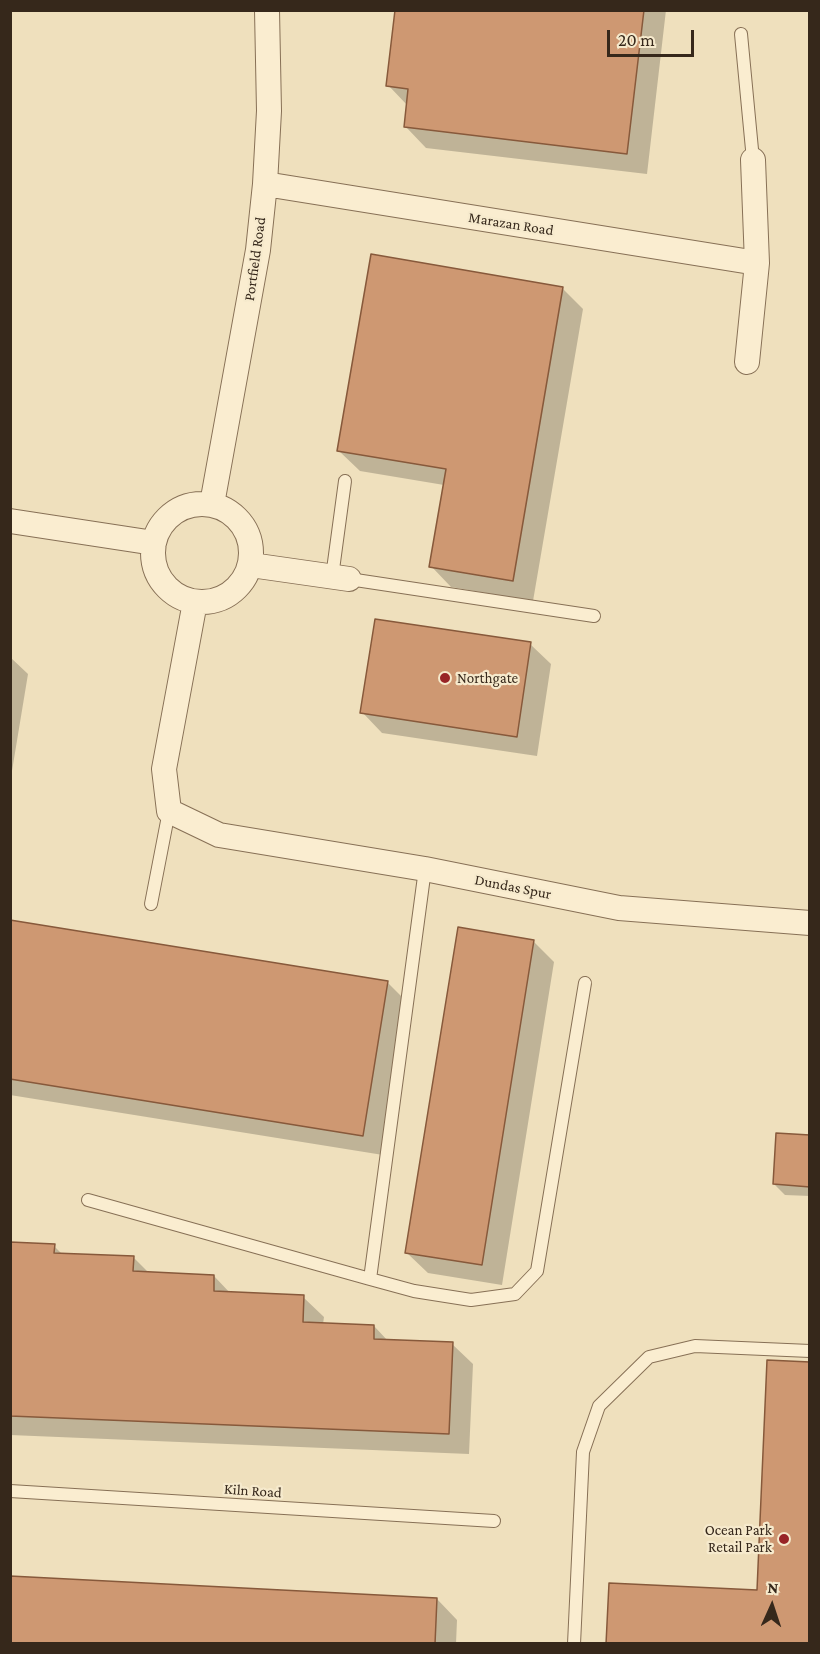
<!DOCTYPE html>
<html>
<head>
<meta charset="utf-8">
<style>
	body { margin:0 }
	#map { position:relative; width:820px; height:1654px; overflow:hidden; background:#efe0bd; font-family:"Crimson Pro",serif }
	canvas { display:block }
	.frame { position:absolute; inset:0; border:12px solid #36281b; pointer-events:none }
	.north { position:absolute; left:742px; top:1576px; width:60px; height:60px; -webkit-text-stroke:4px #f6eacd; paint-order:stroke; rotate:3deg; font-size:16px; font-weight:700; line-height:24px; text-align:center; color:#36281b }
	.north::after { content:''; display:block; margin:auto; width:21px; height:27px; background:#36281b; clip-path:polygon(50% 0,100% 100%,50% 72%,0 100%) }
	.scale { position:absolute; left:607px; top:30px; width:87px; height:27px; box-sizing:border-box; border:3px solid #36281b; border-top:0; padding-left:8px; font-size:18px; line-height:21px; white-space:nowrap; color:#36281b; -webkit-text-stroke:4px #f6eacd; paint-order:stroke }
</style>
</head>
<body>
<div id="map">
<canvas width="820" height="1654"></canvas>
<div class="frame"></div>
<div class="north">N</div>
<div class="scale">20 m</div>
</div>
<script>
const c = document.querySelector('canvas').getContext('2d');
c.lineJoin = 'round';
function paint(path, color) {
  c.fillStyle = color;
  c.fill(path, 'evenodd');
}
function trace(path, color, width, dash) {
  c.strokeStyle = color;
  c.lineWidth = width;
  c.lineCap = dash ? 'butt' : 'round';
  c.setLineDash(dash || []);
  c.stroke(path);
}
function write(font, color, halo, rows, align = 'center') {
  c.font = font + ' "Crimson Pro",serif';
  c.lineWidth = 4.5;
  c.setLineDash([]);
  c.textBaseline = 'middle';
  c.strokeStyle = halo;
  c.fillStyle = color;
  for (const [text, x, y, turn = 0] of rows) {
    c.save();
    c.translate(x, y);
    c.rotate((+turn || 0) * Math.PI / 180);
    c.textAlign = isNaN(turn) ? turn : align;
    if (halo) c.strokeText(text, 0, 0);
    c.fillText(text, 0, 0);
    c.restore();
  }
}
const shadow = new Path2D(`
	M 396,10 L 666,10 L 647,174 L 426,148 L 406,127 L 408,106 L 388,85 Z
	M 562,288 L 583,309 L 533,601 L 451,587 L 431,566 L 444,485 L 360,471 L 339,451 Z
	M 530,644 L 551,664 L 537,756 L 382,733 L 362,712 Z
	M 10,657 L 28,674 L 10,783 Z
	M 10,922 L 387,982 L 408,1003 L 383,1155 L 10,1095 Z
	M 533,941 L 554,962 L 502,1285 L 428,1273 L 407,1253 Z
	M 810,1136 L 810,1196 L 785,1195 L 774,1184 Z
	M 10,1244 L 54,1246 L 63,1255 L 133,1257 L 149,1273 L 214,1276 L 231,1294 L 303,1297 L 324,1317 L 323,1324 L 374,1326 L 388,1341 L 452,1344 L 473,1364 L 469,1454 L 10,1435 Z
	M 437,1599 L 457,1620 L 456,1644 L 10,1644 Z`);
const building = new Path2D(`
	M 395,10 L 644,10 L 627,154 L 404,127 L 408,89 L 386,86 Z
	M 371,254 L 563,287 L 513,581 L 429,567 L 446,469 L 337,451 Z
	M 375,619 L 531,642 L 517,737 L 360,713 Z
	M 10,920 L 388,981 L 363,1136 L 10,1079 Z
	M 458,927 L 534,940 L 482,1265 L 405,1253 Z
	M 776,1133 L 810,1135 L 810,1187 L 773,1184 Z
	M 10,1242 L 55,1244 L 54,1253 L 134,1256 L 133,1271 L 214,1275 L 214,1291 L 304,1295 L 303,1322 L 374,1325 L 374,1339 L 453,1342 L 449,1434 L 10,1416 Z
	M 767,1360 L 810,1362 L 810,1644 L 606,1644 L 609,1583 L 757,1590 Z
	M 10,1576 L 437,1598 L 435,1644 L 10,1644 Z`);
const service = new Path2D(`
	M 741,34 L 753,160
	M 332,577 L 345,481
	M 349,579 L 594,616
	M 425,869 L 370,1279 L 414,1291 L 471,1300 L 515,1294 L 537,1271 L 585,983
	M 151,904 L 169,811
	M 88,1200 L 370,1279
	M 10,1491 L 494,1521
	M 574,1644 L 583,1452 L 599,1406 L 649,1357 L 695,1346 L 810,1351`);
const minor = new Path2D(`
	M 265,184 L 757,263
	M 747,362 L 757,263 L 753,160
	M153 553a49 49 0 1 1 98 0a49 49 0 1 1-98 0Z
	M 212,504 L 258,250 L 265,184 L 269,111 L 267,10
	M 10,521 L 154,543
	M 251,565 L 349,579
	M 195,602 L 164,769 L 169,811 L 219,835 L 425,869 L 619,908 L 810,923`);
const markers = [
	[445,678,6,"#982426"],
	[784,1539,6,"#982426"]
];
const streetNames = [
	["Marazan Road",511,224,9],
	["Portfield Road",255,259,-82],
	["Dundas Spur",513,887,11],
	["Kiln Road",253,1491,4]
];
const poiNames = [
	["Northgate",457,678],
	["Ocean Park",772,1530,"right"],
	["Retail Park",772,1547,"right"]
];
paint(shadow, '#0003');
paint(building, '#ce9872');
trace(building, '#87593b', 1.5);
trace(service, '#877056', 14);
trace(minor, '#877056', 26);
trace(service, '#faedd0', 12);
trace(minor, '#faedd0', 24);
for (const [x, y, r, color] of markers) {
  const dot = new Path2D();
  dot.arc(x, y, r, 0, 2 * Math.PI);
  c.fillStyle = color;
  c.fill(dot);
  trace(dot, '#f6eacd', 2);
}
write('15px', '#36281b', '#f6eacd', streetNames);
write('15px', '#36281b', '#f6eacd', poiNames, 'left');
</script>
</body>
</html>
